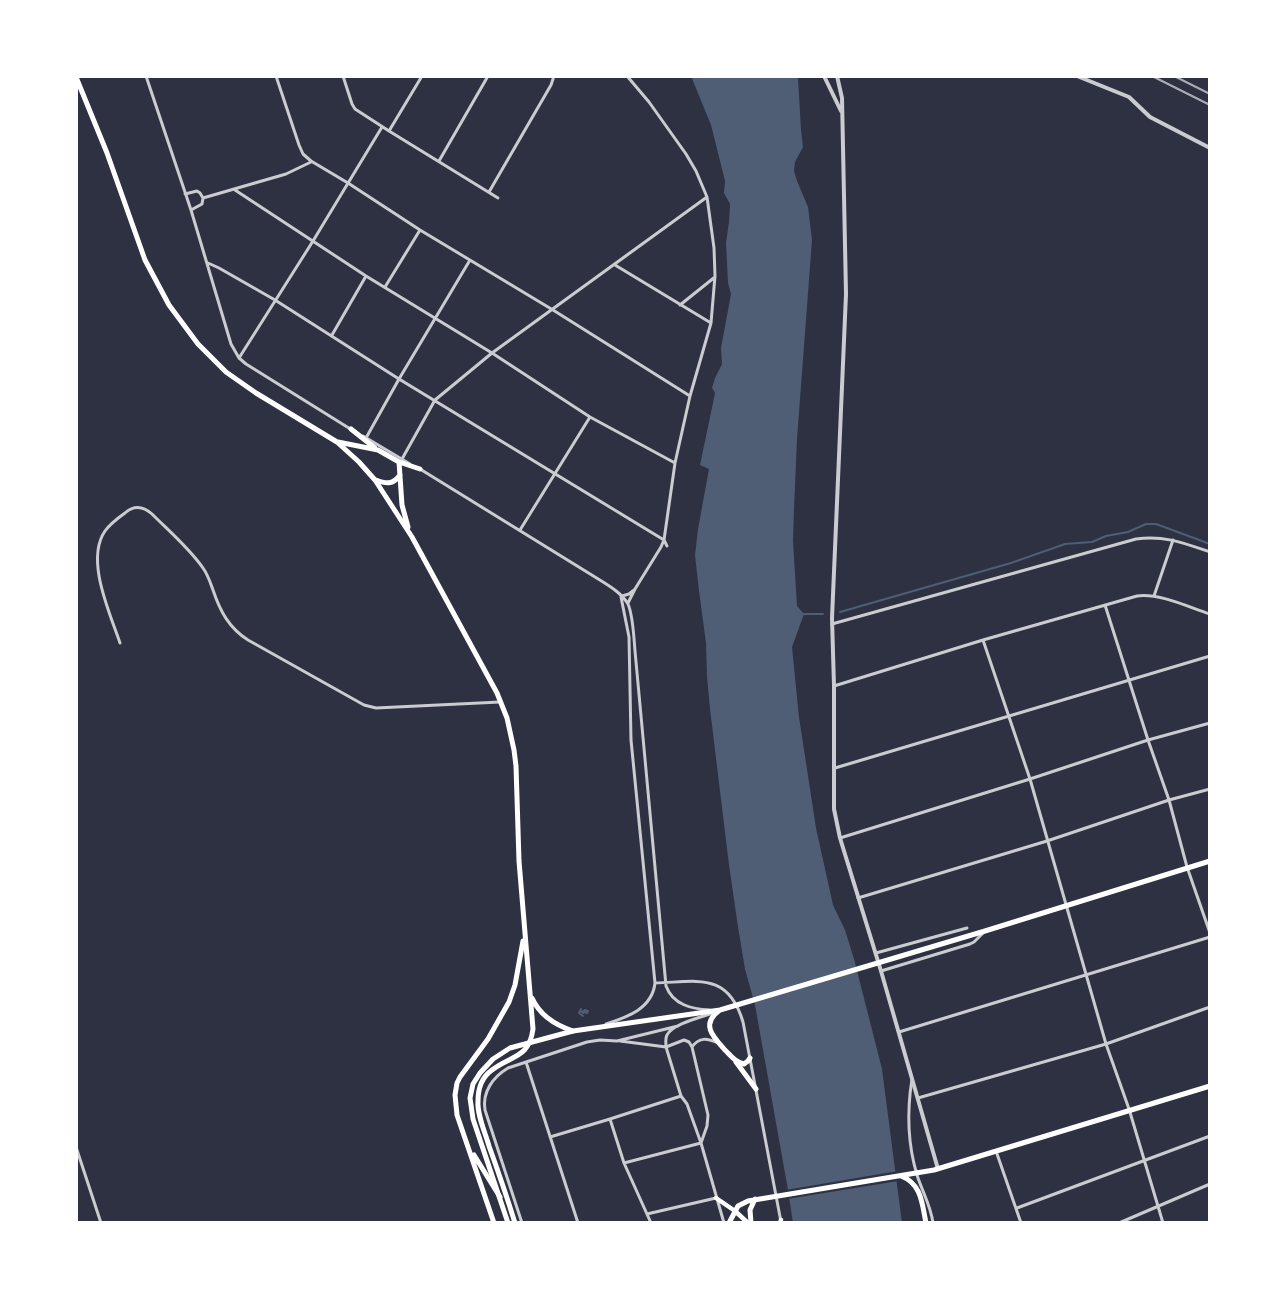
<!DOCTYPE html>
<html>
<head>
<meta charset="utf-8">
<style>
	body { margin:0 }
	#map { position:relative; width:1286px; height:1299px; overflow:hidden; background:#2d3142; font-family:"Times New Roman",serif }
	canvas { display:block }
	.frame { position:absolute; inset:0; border:78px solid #fff; pointer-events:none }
</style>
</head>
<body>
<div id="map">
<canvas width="1286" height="1299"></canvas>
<div class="frame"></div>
</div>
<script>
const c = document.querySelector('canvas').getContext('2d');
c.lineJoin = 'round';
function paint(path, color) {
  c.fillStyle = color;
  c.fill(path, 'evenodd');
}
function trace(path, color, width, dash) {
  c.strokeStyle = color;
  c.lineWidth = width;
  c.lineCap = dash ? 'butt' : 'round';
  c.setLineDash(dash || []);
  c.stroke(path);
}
const water = new Path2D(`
	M 691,76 L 797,76 L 798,78 L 801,130 L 803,147 L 795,162 L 794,171 L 797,181 L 808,207 L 812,240 L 797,439 L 794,509 L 793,541 L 797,606 L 804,614 L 792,647 L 799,717 L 816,828 L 833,905 L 845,930 L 854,959 L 882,1069 L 902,1223 L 793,1223 L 788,1190 L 755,1005 L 745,969 L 738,927 L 729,865 L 710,709 L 707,677 L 706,643 L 699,591 L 695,555 L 698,529 L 709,469 L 700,465 L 715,393 L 712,388 L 715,378 L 722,364 L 721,348 L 731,294 L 728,283 L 726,243 L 729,222 L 730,204 L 724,193 L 725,181 L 711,125 Z`);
const pier = new Path2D(`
	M 898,1171 L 898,1181 L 787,1199 L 786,1190 Z`);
const stream = new Path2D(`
	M 840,612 L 1011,563 L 1065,544 L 1092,542 L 1106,536 L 1128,532 L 1146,524 L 1156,524 L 1210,544
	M 803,614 L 823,614
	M 581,1009 L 579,1013 L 583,1016
	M 585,1010 L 588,1011 L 587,1013 L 584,1012 Z
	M 583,1011 L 582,1012 L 583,1013`);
const minor = new Path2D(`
	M 146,76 L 191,210 L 231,344 L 239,358 L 246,364 L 352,430
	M 276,76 L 299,145 L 303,154 L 311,161 L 348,183 L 420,230 L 553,310 L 690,396
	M 343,76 L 352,104 L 355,109 L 389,131 L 498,198
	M 627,76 L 649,102 L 686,154 L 696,171 L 707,197 L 714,248 L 715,276 L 711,323 L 690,396 L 675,463 L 664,540 L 661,547 L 635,589 L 628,603
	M 389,131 L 422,76
	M 439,161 L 488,76
	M 235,190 L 366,276 L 492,353 L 590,417 L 675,463
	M 489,192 L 551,85 L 554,76
	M 185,194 L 197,191 L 200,193 L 203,198 L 202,204 L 191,210
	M 203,198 L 286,174 L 311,162
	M 208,263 L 219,268 L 275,300 L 399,379 L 664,540 L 667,546
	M 615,265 L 711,323
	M 385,287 L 420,230
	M 680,305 L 715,277
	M 332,335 L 366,276
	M 239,358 L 313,241 L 382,127
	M 363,436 L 410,464
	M 366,438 L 399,379 L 470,260
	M 402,459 L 435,400 L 492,353 L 707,197
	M 420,469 L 595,577 C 606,584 621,592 628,604 C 633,615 634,639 635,651 L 666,986 C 673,1005 692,1009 710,1010
	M 520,530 L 590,417
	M 622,596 L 629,594 L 634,590
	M 1154,596 L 1173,540
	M 1105,605 L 1148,740 L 1169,800 L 1187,867 L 1210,933
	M 832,624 L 1136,539 C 1164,535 1184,543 1210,552
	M 983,640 L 1030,779 L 1106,1044 L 1129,1109 L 1163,1223
	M 120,643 C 110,613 85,560 105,531 C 110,524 118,518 125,513 C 134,505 143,506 152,514 C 169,531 189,548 203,568 C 208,575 210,582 213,590 C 220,611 229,628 248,640 L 364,705 L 376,708 L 500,702
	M 834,686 L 983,640 L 1137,596 C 1160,593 1188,607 1210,614
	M 835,768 L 1210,656
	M 840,838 L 1030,779 L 1148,740 L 1210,723
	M 858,898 L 1047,841 L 1169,800 L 1210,789
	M 876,953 L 967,928
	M 881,971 L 970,944 L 974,942 L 984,932
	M 655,983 C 697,982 728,971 743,1022 L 781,1222
	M 713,1013 C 702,1017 672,1024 667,1035 C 665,1039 666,1043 666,1047 L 681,1096 L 687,1104 L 701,1143 L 724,1223
	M 606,1024 C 627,1017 652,1009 655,983 L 631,740 L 629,637 L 621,597
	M 899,1032 L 1210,937
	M 620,1041 L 666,1047 L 684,1040 L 689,1042 L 692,1047 L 708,1115 L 707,1126 L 701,1143 L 624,1163
	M 692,1047 C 699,1037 707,1038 718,1043
	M 526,1062 L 578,1223
	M 912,1079 C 907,1110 908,1145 917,1175 C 922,1191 931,1206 933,1223
	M 918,1098 L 1106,1044 L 1210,1007
	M 610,1119 L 624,1163 L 651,1223
	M 550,1137 L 610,1119 L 681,1096
	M 76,1147 L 101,1223
	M 996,1151 L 1021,1223
	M 1017,1208 L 1210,1136
	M 647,1214 L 716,1198
	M 522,1223 L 485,1110 C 482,1092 493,1077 508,1068 L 587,1042 L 600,1040 L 617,1041 L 678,1026
	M 1119,1223 L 1210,1184`);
const tertiary = new Path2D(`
	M 824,76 L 841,111
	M 837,76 L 842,98 L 846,294 L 832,618 L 834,686 L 834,809 L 840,838 L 881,971 L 938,1169
	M 1077,76 L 1129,97 L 1150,117 L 1210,148`);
const secondary = new Path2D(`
	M 716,1198 L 735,1211 L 748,1223
	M 780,1223 L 781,1220`);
const primary = new Path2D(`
	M 720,1010 C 700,1024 713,1037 725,1050 C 731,1056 735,1062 744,1064 L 748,1061 L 750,1058
	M 736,1062 L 756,1089
	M 901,1176 C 922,1184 922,1204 926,1223
	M 508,1223 L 473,1119 L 470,1098 L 473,1084 L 480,1073 L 493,1059 L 510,1048 L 573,1031 L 720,1010 L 985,931 L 1210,861
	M 729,1223 L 738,1206 L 748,1201 L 934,1170 L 1210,1086
	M 751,1223 L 750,1210 L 755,1199`);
const trunk = new Path2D(`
	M 76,77 L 107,153 L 145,260 L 169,305 L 198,344 L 226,372 L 256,393 L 337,442 L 359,462 L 375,480 L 412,537 L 497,693 L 507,718 L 514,750 L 516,766 L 519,861 L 533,1029 C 529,1059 511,1055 492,1070 C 482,1077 478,1089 478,1101 C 477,1115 485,1132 489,1146 C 498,1171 507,1197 515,1223
	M 351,429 L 375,448
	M 338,442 L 378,450 L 399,462 L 402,505 L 408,527
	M 399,462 L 420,469
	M 376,480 C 386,484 393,485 400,475
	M 532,998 C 540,1016 555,1025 573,1031
	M 474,1155 L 500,1197
	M 494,1223 L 457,1115 L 455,1095 L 457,1083 L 460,1077 L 488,1039 L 509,1002 L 515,985 L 523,941`);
const rail = new Path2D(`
	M 1152,76 L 1210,105
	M 1174,76 L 1210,94`);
paint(water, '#4f5d75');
paint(pier, '#2d3142');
trace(stream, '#4f5d75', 2);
trace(minor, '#caccd0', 3);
trace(tertiary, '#caccd0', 4);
trace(secondary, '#fff', 4.5);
trace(primary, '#fff', 5);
trace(trunk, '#fff', 5);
trace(rail, '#abadb3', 2);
</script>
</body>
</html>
